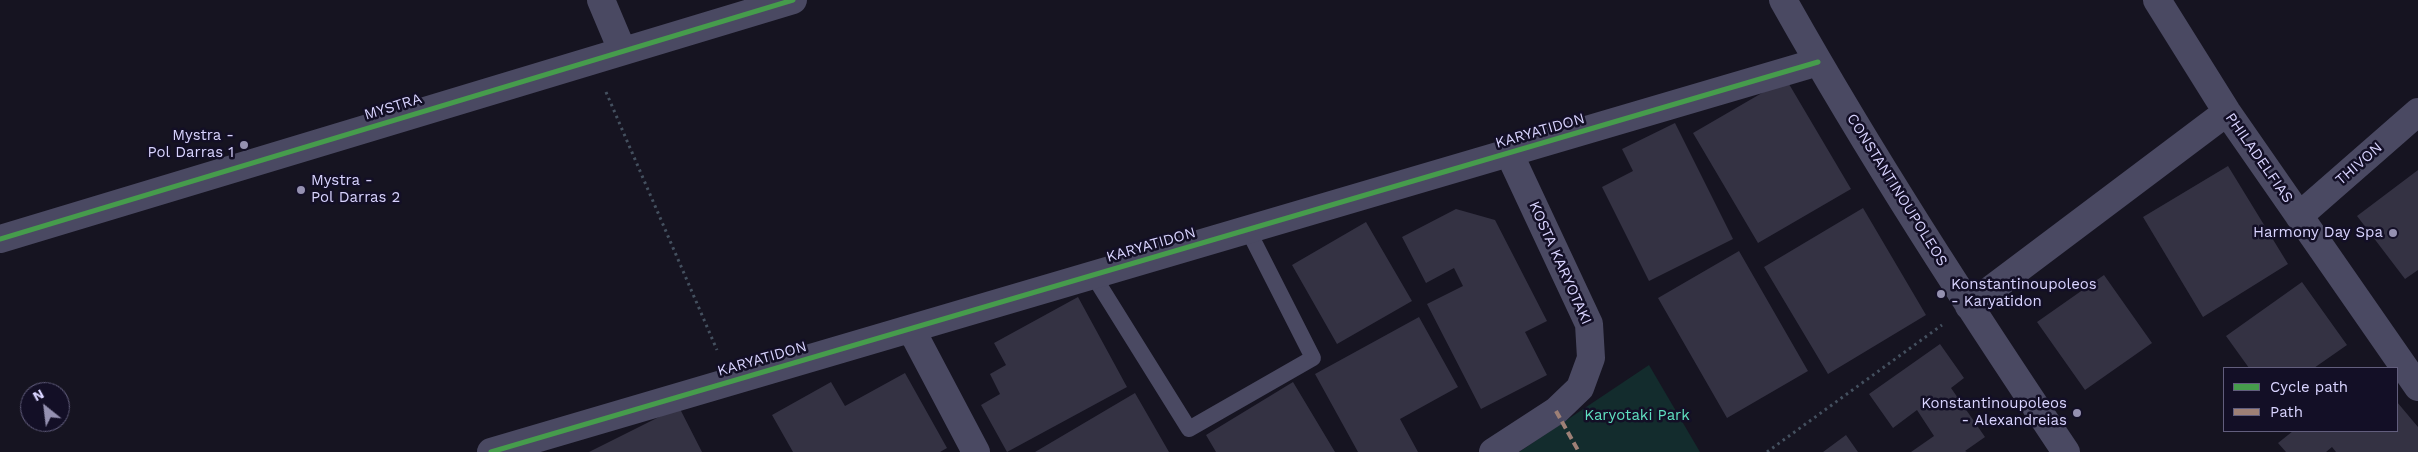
<!DOCTYPE html>
<html>
<head>
<meta charset="utf-8">
<style>
	body { margin:0 }
	#map { position:relative; width:2418px; height:452px; overflow:hidden; background:#161421; font-family:"Work Sans",sans-serif }
	canvas { display:block }
	.legend { position:absolute; left:2223px; top:367px; width:175px; height:65px; box-sizing:border-box; background:#130f26; border:1px solid #625e7d; margin:0; padding:6px 9px; list-style:none; font-size:15px; color:#d9d4ff }
	.legend li { display:flex; align-items:center; gap:10px; height:25px }
	.legend b { width:25px; border:1px solid #625e7d }
	.north { position:absolute; left:20px; top:382px; width:50px; height:50px; box-sizing:border-box; background:#130f26; border:1px solid #625e7d; border-radius:50%; rotate:331deg; font-size:14px; font-weight:700; line-height:20px; text-align:center; color:#d9d4ff }
	.north::after { content:''; display:block; margin:auto; width:18px; height:22px; background:#9591b1; clip-path:polygon(50% 0,100% 100%,50% 72%,0 100%) }
</style>
</head>
<body>
<div id="map">
<canvas width="2418" height="452"></canvas>
<ul class="legend">
<li><b style="height:6px;background:#469c4c"></b>Cycle path</li>
<li><b style="height:6px;background:#9e8076"></b>Path</li>
</ul>
<div class="north">N</div>
</div>
<script>
const c = document.querySelector('canvas').getContext('2d');
c.lineJoin = 'round';
function paint(path, color) {
  c.fillStyle = color;
  c.fill(path, 'evenodd');
}
function trace(path, color, width, dash) {
  c.strokeStyle = color;
  c.lineWidth = width;
  c.lineCap = dash ? 'butt' : 'round';
  c.setLineDash(dash || []);
  c.stroke(path);
}
function write(font, color, halo, rows, align = 'center') {
  c.font = font + ' "Work Sans",sans-serif';
  c.lineWidth = 5;
  c.setLineDash([]);
  c.textBaseline = 'middle';
  c.strokeStyle = halo;
  c.fillStyle = color;
  for (const [text, x, y, turn = 0] of rows) {
    c.save();
    c.translate(x, y);
    c.rotate((+turn || 0) * Math.PI / 180);
    c.textAlign = isNaN(turn) ? turn : align;
    if (halo) c.strokeText(text, 0, 0);
    c.fillText(text, 0, 0);
    c.restore();
  }
}
const green = new Path2D(`
	M 1649,365 L 1700,452 L 1519,452 Z`);
const building = new Path2D(`
	M 1786,79 L 1851,189 L 1758,243 L 1693,133 Z
	M 1675,123 L 1733,239 L 1649,281 L 1602,187 L 1633,171 L 1622,149 Z
	M 2228,166 L 2288,264 L 2203,317 L 2143,217 Z
	M 2418,170 L 2418,270 L 2405,279 L 2357,216 Z
	M 1863,208 L 1926,315 L 1828,374 L 1764,267 Z
	M 1456,209 L 1495,220 L 1547,321 L 1525,332 L 1547,375 L 1481,409 L 1427,304 L 1463,286 L 1454,268 L 1426,283 L 1402,237 Z
	M 1366,222 L 1412,301 L 1337,344 L 1292,265 Z
	M 1739,251 L 1808,371 L 1727,418 L 1658,298 Z
	M 2104,275 L 2152,343 L 2085,390 L 2037,322 Z
	M 2302,282 L 2347,345 L 2314,368 L 2249,368 L 2226,336 Z
	M 1078,297 L 1127,387 L 1007,452 L 981,405 L 1000,394 L 990,374 L 1006,365 L 994,343 Z
	M 1419,317 L 1458,387 L 1400,419 L 1418,452 L 1358,452 L 1315,374 Z
	M 1940,344 L 1964,378 L 1951,388 L 1985,437 L 1965,451 L 1967,452 L 1911,452 L 1934,436 L 1917,410 L 1893,428 L 1869,394 Z
	M 905,373 L 947,448 L 940,452 L 793,452 L 772,415 L 831,382 L 845,406 Z
	M 1293,382 L 1335,452 L 1216,452 L 1206,435 Z
	M 1135,393 L 1169,452 L 1035,452 Z
	M 2397,402 L 2418,427 L 2418,452 L 2336,452 L 2332,447 L 2326,452 L 2286,452 L 2278,443 L 2293,431 L 2397,431 Z
	M 679,407 L 702,452 L 589,452 Z
	M 1846,435 L 1858,452 L 1823,452 Z`);
const path = new Path2D(`
	M 606,92 L 717,350
	M 1767,452 L 1942,325`);
const lane = new Path2D(`
	M 1093,275 L 1189,429 L 1313,358 L 1248,230`);
const street = new Path2D(`
	M 601,0 L 622,50
	M 1783,0 C 1870,155 1967,304 2066,452
	M 2157,0 L 2227,112 L 2418,387
	M 2299,216 L 2418,112
	M 0,239 L 793,0
	M 1969,306 L 2227,112
	M 911,329 L 976,452
	M 491,452 L 1818,62
	M 1493,452 L 1556,411 L 1580,388 L 1591,358 L 1589,324 L 1509,153`);
const quiet = new Path2D(`
	M 1556,411 L 1579,452`);
const cycleway = new Path2D(`
	M 0,239 L 793,0
	M 491,452 L 1818,62`);
const markers = [
	[244,145,5,"#9591b1"],
	[301,190,5,"#9591b1"],
	[2393,233,5,"#9591b1"],
	[1941,294,5,"#9591b1"],
	[2077,413,5,"#9591b1"]
];
const streetNames = [
	["MYSTRA",393,107,-17],
	["KARYATIDON",1540,131,-16],
	["PHILADELFIAS",2259,158,55],
	["THIVON",2359,164,-41],
	["CONSTANTINOUPOLEOS",1897,190,58],
	["KARYATIDON",1151,245,-16],
	["KOSTA KARYOTAKI",1560,263,66],
	["KARYATIDON",762,359,-16]
];
const poiNames = [
	["Mystra -",234,136],
	["Pol Darras 1",234,153],
	["Mystra -",311,181,"left"],
	["Pol Darras 2",311,198,"left"],
	["Harmony Day Spa",2383,233],
	["Konstantinoupoleos",1951,285,"left"],
	["- Karyatidon",1951,302,"left"],
	["Konstantinoupoleos",2067,404],
	["- Alexandreias",2067,421]
];
const parkNames = [
	["Karyotaki Park",1637,416]
];
paint(green, '#132c2d');
paint(building, '#343243');
trace(path, '#44505f', 3, [2.5, 4]);
trace(lane, '#4a4962', 16);
trace(street, '#4a4962', 28);
trace(quiet, '#9e8076', 4, [8, 4]);
trace(cycleway, '#469c4c', 5);
for (const [x, y, r, color] of markers) {
  const dot = new Path2D();
  dot.arc(x, y, r, 0, 2 * Math.PI);
  c.fillStyle = color;
  c.fill(dot);
  trace(dot, '#130f26', 2);
}
write('15px', '#d9d4ff', '#130f26', streetNames);
write('15px', '#d9d4ff', '#130f26', poiNames, 'right');
write('15px', '#5fe0c0', '#130f26', parkNames);
</script>
</body>
</html>
